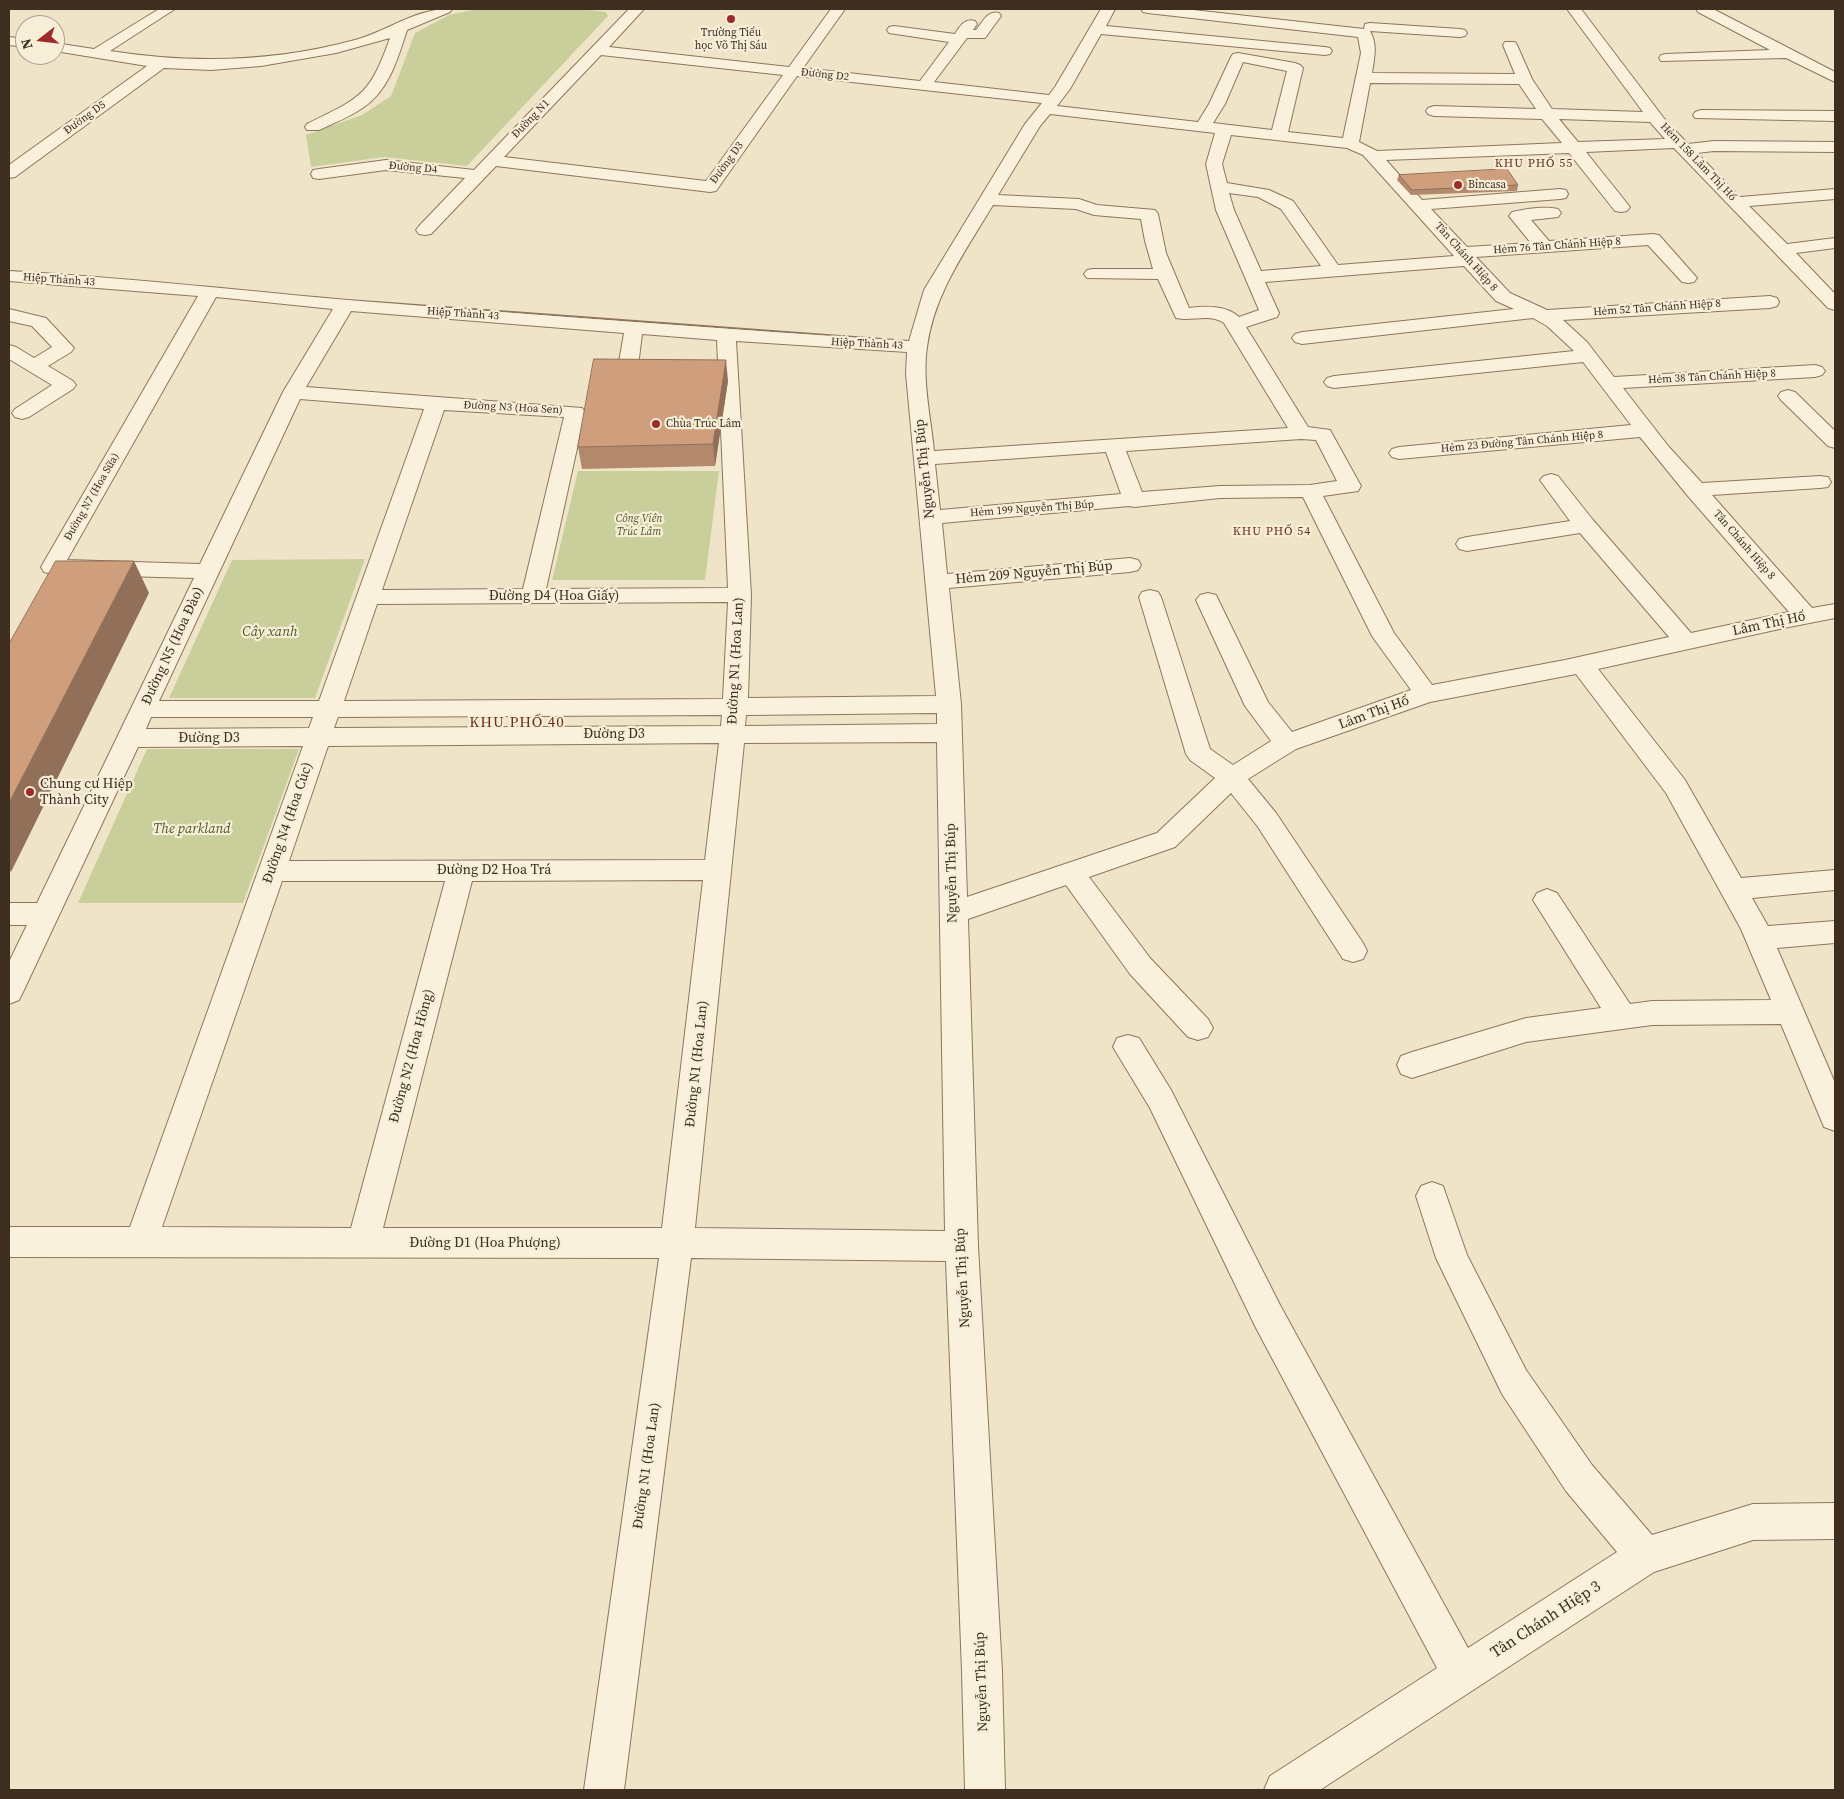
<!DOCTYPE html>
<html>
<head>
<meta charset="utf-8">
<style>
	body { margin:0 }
	#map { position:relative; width:1844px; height:1799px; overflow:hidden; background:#f0e4c8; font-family:"Source Serif 4",serif }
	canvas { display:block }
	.frame { position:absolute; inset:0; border:10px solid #3d2e20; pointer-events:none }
	.north { position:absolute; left:15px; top:15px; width:50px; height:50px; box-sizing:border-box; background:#f7eed8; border:1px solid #ada18e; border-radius:50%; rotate:254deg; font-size:14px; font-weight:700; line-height:20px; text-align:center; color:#3d2e20 }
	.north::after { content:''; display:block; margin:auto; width:18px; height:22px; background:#9e2a2b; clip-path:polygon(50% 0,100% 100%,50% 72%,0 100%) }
</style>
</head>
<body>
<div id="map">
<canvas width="1844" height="1799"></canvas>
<div class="frame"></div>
<div class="north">N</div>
</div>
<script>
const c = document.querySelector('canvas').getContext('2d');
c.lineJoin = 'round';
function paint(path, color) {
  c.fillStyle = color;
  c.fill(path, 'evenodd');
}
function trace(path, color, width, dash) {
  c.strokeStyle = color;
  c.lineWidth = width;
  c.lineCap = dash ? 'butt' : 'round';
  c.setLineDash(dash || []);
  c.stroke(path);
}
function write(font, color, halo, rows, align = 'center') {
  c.font = font + ' "Source Serif 4",serif';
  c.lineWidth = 4.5;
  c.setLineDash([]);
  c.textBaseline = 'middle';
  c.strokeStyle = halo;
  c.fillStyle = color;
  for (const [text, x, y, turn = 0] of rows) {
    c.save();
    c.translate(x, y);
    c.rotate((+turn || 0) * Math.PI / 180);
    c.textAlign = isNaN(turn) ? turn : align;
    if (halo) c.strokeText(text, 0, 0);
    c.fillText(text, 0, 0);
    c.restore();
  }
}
const green = new Path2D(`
	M 476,9 L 581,9 L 606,12 L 608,16 L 467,166 L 384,157 L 311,167 L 306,135 L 362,115 L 391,96 L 415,33 L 449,15 Z
	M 578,471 L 719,471 L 705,580 L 552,580 Z
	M 365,559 L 315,698 L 169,698 L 232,560 Z
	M 147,749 L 299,749 L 243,903 L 78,903 Z`);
const minor = new Path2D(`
	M 159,9 L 175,9 L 110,51 C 193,64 274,62 355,40 C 388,31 418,7 452,9 L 450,12 L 407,30 C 398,58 389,90 364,107 C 350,117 334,123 319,130 L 307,130 L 305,127 L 307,124 C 361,97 369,97 390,38 L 336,53 L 261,66 L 211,70 L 164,68 L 15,177 L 9,178 L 9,165 L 147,66 L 55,51 L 55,43 L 94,49 Z
	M 629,9 L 644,9 L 609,47 L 789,67 L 831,9 L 845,9 L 803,68 L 920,81 L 949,42 L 889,33 L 887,30 L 889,27 L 894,26 L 955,34 C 960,26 965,18 975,21 L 977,24 L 973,30 L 976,30 C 983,22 987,10 999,13 L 1001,16 L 985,38 L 967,38 L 934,82 L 1049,95 L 1055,87 L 1101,9 L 1115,9 L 1106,26 L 1325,47 L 1330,48 L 1332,51 L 1330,54 L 1325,55 L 1101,34 L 1070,89 L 1057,106 L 1198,122 L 1209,104 L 1231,57 L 1233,54 L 1238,53 L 1295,63 L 1300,65 L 1303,68 L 1288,132 L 1343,138 L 1361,53 L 1358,37 L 1148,13 L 1143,12 L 1141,9 L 1184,9 L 1364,29 L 1365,24 L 1370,23 L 1460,29 L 1465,30 L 1467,33 L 1465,36 L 1460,37 L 1370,31 C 1378,45 1374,59 1372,73 L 1515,74 L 1503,45 L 1505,42 L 1515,42 L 1517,45 L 1532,79 L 1552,109 L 1643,112 L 1567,9 L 1581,9 L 1666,121 L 1688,144 L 1714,141 L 1835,142 L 1835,152 L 1714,151 L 1697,153 L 1740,197 L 1835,189 L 1835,199 L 1749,206 L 1787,244 L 1835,238 L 1835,248 L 1796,253 L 1835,294 L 1835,310 L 1828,308 L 1674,148 L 1586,152 L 1630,207 L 1627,211 L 1621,212 L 1615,211 L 1569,153 L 1386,160 L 1422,200 L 1560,189 L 1566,190 L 1568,194 L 1566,198 L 1560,199 L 1431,209 L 1467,247 L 1531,243 L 1509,216 L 1512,212 C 1525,209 1545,206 1558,209 L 1561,213 L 1558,217 L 1531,220 L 1549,241 L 1653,234 L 1659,235 L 1697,278 L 1694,282 L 1688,283 L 1682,282 L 1648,245 L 1476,257 L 1510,293 L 1547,310 L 1770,296 L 1777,298 L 1779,302 L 1777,306 L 1770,308 L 1563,320 L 1587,342 L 1614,377 L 1815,365 L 1822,367 L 1825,371 L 1822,375 L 1815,377 L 1623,388 L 1669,447 L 1702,483 L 1820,476 L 1828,477 L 1831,482 L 1828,487 L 1820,488 L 1712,495 L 1812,608 L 1835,604 L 1835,618 L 1784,628 L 1598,669 L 1685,780 L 1741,878 L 1835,870 L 1835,890 L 1752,898 L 1768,926 L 1835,921 L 1835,943 L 1777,948 L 1835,1083 L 1835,1131 L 1824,1127 L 1781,1024 L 1652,1025 L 1526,1042 L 1412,1078 L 1401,1074 L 1397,1065 L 1401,1056 L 1412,1052 L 1526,1018 L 1601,1008 L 1533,900 L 1537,893 L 1547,889 L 1557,893 L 1630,1004 L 1652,1001 L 1771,1000 L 1741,929 L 1666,793 L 1576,674 L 1430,702 L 1296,749 L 1248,779 L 1276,813 L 1363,943 L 1367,951 L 1363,959 L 1353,962 L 1343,959 L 1258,827 L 1231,793 L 1175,847 L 1089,877 L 1150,958 L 1208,1019 L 1213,1028 L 1208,1037 L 1198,1040 L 1188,1037 L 1130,974 L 1066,885 L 968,919 L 978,1246 L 1002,1671 L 1005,1790 L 965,1790 L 962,1671 L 946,1261 L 691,1258 L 624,1790 L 584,1790 L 659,1258 L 9,1257 L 9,1227 L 130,1227 L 303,746 L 138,747 L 23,992 L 19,1000 L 9,1004 L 9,962 L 27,925 L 9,925 L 9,903 L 37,903 L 194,578 L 52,574 L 44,572 L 41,567 L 198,296 L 9,281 L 9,271 C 122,277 235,290 348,300 C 535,315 722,329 909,341 L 924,290 L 1025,124 L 1042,103 L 797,76 L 716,191 L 710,192 L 496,166 L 431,234 L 425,235 L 419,234 L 416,230 L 419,226 L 465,178 L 386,170 L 319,179 L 313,178 L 311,174 L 313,170 L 319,169 L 386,160 L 474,170 ZM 601,55 L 783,75 L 706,181 L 504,157 ZM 1243,62 L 1287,71 L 1272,130 L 1213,123 L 1225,104 ZM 1370,83 L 1519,84 L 1536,109 L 1434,106 L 1428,108 L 1426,111 L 1428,114 L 1434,116 L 1542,119 L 1562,143 L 1377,151 L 1359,142 ZM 1050,114 L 1215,133 L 1206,164 L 1216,210 L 1259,310 L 1239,317 C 1226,305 1206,306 1189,308 L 1166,253 L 1158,214 L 1155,210 L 1097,205 L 1079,199 L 998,195 L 1040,126 ZM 1559,119 L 1650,122 L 1665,139 L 1578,142 ZM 1231,135 L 1347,148 L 1363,155 L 1454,256 L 1338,265 L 1293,201 L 1269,190 L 1227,183 L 1222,164 ZM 1229,193 L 1258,197 L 1281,209 L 1321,266 L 1261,271 L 1234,210 ZM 993,205 L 1076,209 L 1094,215 L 1141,219 L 1145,241 L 1153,269 L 1093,269 L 1087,270 L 1084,274 L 1087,278 L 1158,279 L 1176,318 C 1192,322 1209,313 1224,323 L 1288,428 L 934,451 C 931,418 922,381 927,347 C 934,294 966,250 993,205 ZM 1464,266 L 1496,301 L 1514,309 L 1302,332 L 1295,334 L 1292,338 L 1295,342 L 1302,344 L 1533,318 L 1547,326 L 1574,351 L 1334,376 L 1327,378 L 1324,382 L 1327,386 L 1334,388 L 1583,362 L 1631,425 L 1399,447 L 1392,449 L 1389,453 L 1392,457 L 1399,459 L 1640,437 L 1687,495 L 1789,612 L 1691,633 L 1593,520 L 1558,476 L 1551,474 L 1544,476 L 1540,480 L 1570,521 L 1467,537 L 1459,539 L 1456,544 L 1459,549 L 1467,551 L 1580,533 L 1669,637 L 1565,660 L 1432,685 L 1394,633 L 1323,496 L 1358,491 L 1361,486 L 1330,430 L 1308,427 L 1246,327 L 1277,317 L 1279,313 L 1265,282 ZM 216,297 L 333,309 L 283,392 L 200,564 L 67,560 ZM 351,311 L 624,333 L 617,374 L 620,378 L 627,380 L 634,378 L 637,374 L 642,334 L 717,340 L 728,588 L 546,589 L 585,412 L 582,408 L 306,387 ZM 736,341 L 907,352 L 906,374 L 936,696 L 748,698 L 751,595 ZM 300,399 L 424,409 L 319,701 L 159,701 ZM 444,410 L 564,417 L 523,589 L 382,590 ZM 1301,439 L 1316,440 L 1337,481 L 1310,485 L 1220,486 L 1142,492 L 1126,451 ZM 1106,452 L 1121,494 L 940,510 L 935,464 ZM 1303,497 L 1372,636 L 1411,690 L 1292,732 L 1268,702 L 1216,595 L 1208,593 L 1200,595 L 1196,600 L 1245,706 L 1271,741 L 1233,765 L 1210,749 L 1161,597 L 1158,592 L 1150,590 L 1142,592 L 1139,597 L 1186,754 L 1190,760 L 1215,778 L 1157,833 L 967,897 L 961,704 L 949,588 L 1130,572 L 1138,570 L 1141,565 L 1138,560 L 1130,558 L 947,574 L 942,523 L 1129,506 L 1134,507 L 1220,498 ZM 728,602 L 723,699 L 344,701 L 377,604 ZM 937,713 L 937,724 L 745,726 L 746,715 ZM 722,715 L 721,726 L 334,728 L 338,717 ZM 151,717 L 313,717 L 309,728 L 146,729 ZM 937,742 L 945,1231 L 695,1228 L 744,743 ZM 719,743 L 705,860 L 289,861 L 328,746 ZM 703,880 L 662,1228 L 383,1228 L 472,881 ZM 282,881 L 445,881 L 351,1228 L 162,1227 Z
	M 1696,9 L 1713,9 L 1835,72 L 1835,82 L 1786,58 L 1661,61 L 1659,58 L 1661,55 L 1666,54 L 1770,50 L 1698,12 Z
	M 9,37 L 25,39 L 25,47 L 9,45 Z
	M 1701,110 L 1835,111 L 1835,121 L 1695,118 L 1693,115 L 1695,112 Z
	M 9,309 L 46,318 L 74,348 L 71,352 L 48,366 L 73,381 L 76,385 L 73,389 L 29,417 L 22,419 L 15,417 L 12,413 L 15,409 L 52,385 L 9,359 L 9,345 L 16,347 L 34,358 L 52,347 L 32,326 L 9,321 Z
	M 1788,390 L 1795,392 L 1835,431 L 1835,448 L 1828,446 L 1781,400 L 1778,396 L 1781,392 Z
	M 1128,1035 L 1139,1038 L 1171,1090 L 1280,1305 L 1468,1648 L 1617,1552 L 1566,1491 L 1502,1394 L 1436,1258 L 1416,1196 L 1421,1186 L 1432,1182 L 1443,1186 L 1467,1255 L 1526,1370 L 1592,1465 L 1652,1535 L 1753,1504 L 1835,1503 L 1835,1539 L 1753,1540 L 1654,1572 L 1320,1790 L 1264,1790 L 1270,1776 L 1437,1668 L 1256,1328 L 1150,1108 L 1113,1047 L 1117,1038 Z`);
const wall = new Path2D(`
	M 1399,175 L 1518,185 L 1517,191 L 1411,195 L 1397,180 Z
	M 728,381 L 715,466 L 582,469 L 578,447 Z`);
const shadedWall = new Path2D(`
	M 726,360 L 728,381 L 715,466 L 713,444 Z
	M 134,561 L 149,593 L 11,872 L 9,868 L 9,803 Z`);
const building = new Path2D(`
	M 1507,169 L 1518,185 L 1412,190 L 1399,175 Z
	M 594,359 L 726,360 L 713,444 L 578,447 Z
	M 56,561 L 134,561 L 9,803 L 9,644 Z`);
const markers = [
	[731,19,5,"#9e2a2b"],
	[1458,185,5,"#9e2a2b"],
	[656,424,5,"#9e2a2b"],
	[30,792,5,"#9e2a2b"]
];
const farPoinames = [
	["Trường Tiểu",731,33,"center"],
	["học Võ Thị Sáu",731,46,"center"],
	["Bincasa",1468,185],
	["Chùa Trúc Lâm",666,424]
];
const farStreetnames = [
	["Đường D2",825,75,6],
	["Đường D5",85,118,-36],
	["Đường N1",531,119,-46],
	["Hẻm 158 Lâm Thị Hố",1698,162,46],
	["Đường D3",727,163,-54],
	["Đường D4",413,168,5],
	["Hẻm 76 Tân Chánh Hiệp 8",1557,246,-4],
	["Tân Chánh Hiệp 8",1466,257,48],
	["Hiệp Thành 43",59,280,4],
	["Hẻm 52 Tân Chánh Hiệp 8",1657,308,-4],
	["Hiệp Thành 43",463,314,4],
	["Hiệp Thành 43",867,344,3],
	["Hẻm 38 Tân Chánh Hiệp 8",1712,377,-3],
	["Đường N3 (Hoa Sen)",513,408,3],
	["Hẻm 23 Đường Tân Chánh Hiệp 8",1522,442,-5],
	["Đường N7 (Hoa Sữa)",92,497,-60],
	["Hẻm 199 Nguyễn Thị Búp",1032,509,-4],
	["Tân Chánh Hiệp 8",1744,545,49]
];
const farParknames = [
	["Công Viên",639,519],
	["Trúc Lâm",639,532]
];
const farNeighbourhoodnames = [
	["KHU PHỐ 55",1534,164],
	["KHU PHỐ 54",1272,532]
];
const streetNames = [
	["Nguyễn Thị Búp",925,469,-96],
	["Hẻm 209 Nguyễn Thị Búp",1034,573,-5],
	["Đường D4 (Hoa Giấy)",554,596],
	["Lâm Thị Hố",1769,624,-12],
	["Đường N5 (Hoa Đào)",173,646,-65],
	["Đường N1 (Hoa Lan)",736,661,-87],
	["Lâm Thị Hố",1374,713,-20],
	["Đường D3",614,734],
	["Đường D3",209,738],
	["Đường N4 (Hoa Cúc)",288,823,-71],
	["Đường D2 Hoa Trá",494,870],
	["Nguyễn Thị Búp",952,873,-91],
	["Đường N2 (Hoa Hồng)",412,1056,-75],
	["Đường N1 (Hoa Lan)",697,1064,-84],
	["Đường D1 (Hoa Phượng)",485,1243],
	["Nguyễn Thị Búp",963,1278,-93],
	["Đường N1 (Hoa Lan)",647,1466,-82],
	["Nguyễn Thị Búp",982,1682,-92]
];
const parkNames = [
	["Cây xanh",270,632],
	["The parkland",192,829]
];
const poiNames = [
	["Chung cư Hiệp",40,784],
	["Thành City",40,800]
];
const neighbourhoodNames = [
	["KHU PHỐ 40",517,723]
];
const nearStreetnames = [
	["Tân Chánh Hiệp 3",1546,1620,-33]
];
paint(green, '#c9cf9b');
trace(minor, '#8d765c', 2);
paint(minor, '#faf1dc');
paint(wall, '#b2896c');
paint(shadedWall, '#916f58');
paint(building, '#cf9f7d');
trace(building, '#916f58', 1);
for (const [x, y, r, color] of markers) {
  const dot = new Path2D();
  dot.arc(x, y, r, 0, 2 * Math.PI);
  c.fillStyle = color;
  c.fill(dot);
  trace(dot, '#f7eed8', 2);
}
write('11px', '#3d2e20', '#f7eed8', farPoinames, 'left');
write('11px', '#3d2e20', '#f7eed8', farStreetnames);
write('italic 11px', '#4d5a26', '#f7eed8', farParknames);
c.letterSpacing = '1px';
write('12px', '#6b2e1e', '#f7eed8', farNeighbourhoodnames);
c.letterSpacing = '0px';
write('14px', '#3d2e20', '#f7eed8', streetNames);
write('italic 14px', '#4d5a26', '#f7eed8', parkNames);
write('14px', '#3d2e20', '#f7eed8', poiNames, 'left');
c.letterSpacing = '1px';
write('15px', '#6b2e1e', '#f7eed8', neighbourhoodNames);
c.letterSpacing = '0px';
write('16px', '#3d2e20', '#f7eed8', nearStreetnames);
</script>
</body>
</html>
